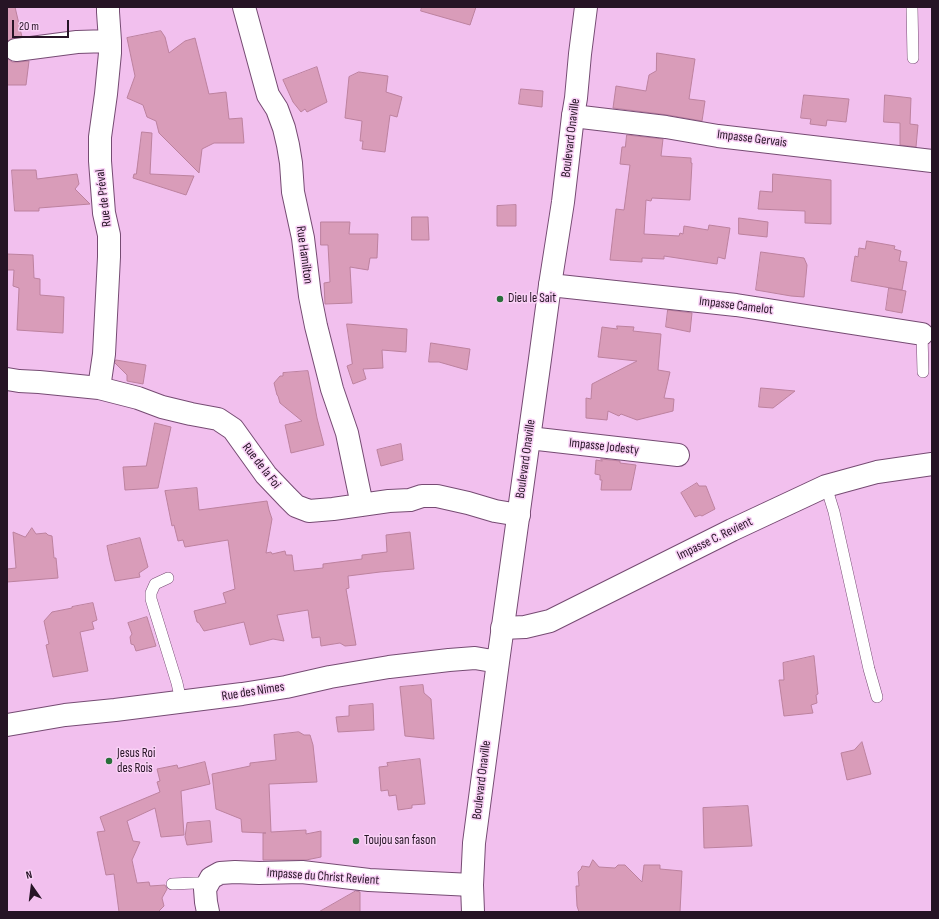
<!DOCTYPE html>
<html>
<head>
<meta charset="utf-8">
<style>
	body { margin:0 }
	#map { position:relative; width:939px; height:919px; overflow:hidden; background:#f2c0ee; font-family:"Sofia Sans Condensed",sans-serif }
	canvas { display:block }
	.frame { position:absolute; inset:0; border:8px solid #261425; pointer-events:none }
	.north { position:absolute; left:12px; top:867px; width:40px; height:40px; -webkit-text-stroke:3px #f9d1f6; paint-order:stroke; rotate:346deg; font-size:11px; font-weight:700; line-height:16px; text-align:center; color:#261425 }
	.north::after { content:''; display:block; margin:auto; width:14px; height:18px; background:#261425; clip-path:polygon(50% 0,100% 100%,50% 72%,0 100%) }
	.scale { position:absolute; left:12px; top:20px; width:57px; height:18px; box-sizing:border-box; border:2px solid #261425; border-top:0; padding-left:5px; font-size:12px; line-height:14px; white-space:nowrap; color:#261425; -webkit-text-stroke:3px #f9d1f6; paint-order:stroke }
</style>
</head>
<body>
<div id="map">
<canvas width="939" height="919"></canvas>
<div class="frame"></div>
<div class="north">N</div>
<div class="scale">20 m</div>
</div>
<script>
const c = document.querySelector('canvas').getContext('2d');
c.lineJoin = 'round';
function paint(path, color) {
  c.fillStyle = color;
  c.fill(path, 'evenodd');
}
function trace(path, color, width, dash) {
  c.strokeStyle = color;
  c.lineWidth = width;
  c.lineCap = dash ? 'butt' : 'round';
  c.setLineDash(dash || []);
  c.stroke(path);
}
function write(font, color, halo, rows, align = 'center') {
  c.font = font + ' "Sofia Sans Condensed",sans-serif';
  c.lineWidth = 3;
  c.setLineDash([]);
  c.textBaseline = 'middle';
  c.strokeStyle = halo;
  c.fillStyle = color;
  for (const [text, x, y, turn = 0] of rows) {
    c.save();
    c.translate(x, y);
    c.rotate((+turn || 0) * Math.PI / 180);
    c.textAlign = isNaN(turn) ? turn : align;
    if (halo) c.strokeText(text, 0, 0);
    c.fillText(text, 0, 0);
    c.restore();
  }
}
const building = new Path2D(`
	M 7,7 L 15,7 L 22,37 L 14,38 L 9,40 L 7,42 Z
	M 422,7 L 476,7 L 470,25 L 421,11 Z
	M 161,31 L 165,37 L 169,53 L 185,41 L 195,38 L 209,94 L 226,92 L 229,119 L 242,118 L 244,143 L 214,143 L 202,149 L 199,173 L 159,133 L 156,121 L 147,117 L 143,105 L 127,98 L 135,76 L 127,38 Z
	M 657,53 L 695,59 L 689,99 L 705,101 L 702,121 L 668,115 L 613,108 L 616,86 L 646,91 L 649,75 L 656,71 Z
	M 7,58 L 12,62 L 18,62 L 29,61 L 26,85 L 7,85 Z
	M 317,67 L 327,102 L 307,112 L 305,109 L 301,112 L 293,102 L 283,80 Z
	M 359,72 L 388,76 L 386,92 L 402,97 L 397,117 L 390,115 L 385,152 L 362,149 L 363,141 L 360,141 L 362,121 L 345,118 L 349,77 Z
	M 521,89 L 543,91 L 542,107 L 519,104 Z
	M 804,95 L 849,99 L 846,122 L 827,120 L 826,126 L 810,124 L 811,119 L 801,118 Z
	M 885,95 L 911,98 L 910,124 L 918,125 L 916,147 L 900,145 L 900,123 L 884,122 Z
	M 142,132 L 152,133 L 150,174 L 194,176 L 186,195 L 133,178 L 134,174 L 136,174 Z
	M 627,135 L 663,139 L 661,156 L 691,158 L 691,163 L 692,163 L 690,200 L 652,198 L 651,201 L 646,200 L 644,234 L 679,236 L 680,233 L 683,234 L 684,226 L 708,230 L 709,225 L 730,228 L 725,259 L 718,257 L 717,264 L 664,256 L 664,259 L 642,258 L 642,262 L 610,260 L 616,209 L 624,210 L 630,165 L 620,164 L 622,147 L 625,147 Z
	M 12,170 L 36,170 L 37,179 L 77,174 L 79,184 L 75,189 L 90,204 L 39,208 L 39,211 L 15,211 Z
	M 773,174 L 831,180 L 831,224 L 805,223 L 805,211 L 758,209 L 760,191 L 772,192 Z
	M 516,205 L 516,226 L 497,226 L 497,206 Z
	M 412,217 L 428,217 L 429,240 L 412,240 Z
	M 739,218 L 768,222 L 767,237 L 739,234 Z
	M 321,222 L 350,222 L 349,234 L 378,234 L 377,258 L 370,258 L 368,270 L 350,267 L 352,303 L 325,304 L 324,283 L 330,282 L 328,245 L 321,245 Z
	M 867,241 L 895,246 L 894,249 L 901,251 L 899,261 L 907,262 L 902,290 L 851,281 L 855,256 L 858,257 L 859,248 L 865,249 Z
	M 761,252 L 804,258 L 807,265 L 804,297 L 791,296 L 756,290 Z
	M 7,254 L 33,255 L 34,278 L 40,279 L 40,295 L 64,297 L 63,333 L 17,330 L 19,288 L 13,286 L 14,270 L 7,270 Z
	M 889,288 L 906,291 L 902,313 L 886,310 Z
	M 668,310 L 692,313 L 690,332 L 666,327 Z
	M 347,324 L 407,329 L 406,352 L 382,350 L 383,368 L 363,369 L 366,379 L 353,384 L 347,366 L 352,364 Z
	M 617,326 L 634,327 L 633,331 L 661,334 L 658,370 L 670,372 L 664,398 L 674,399 L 673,411 L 637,420 L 621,414 L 619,416 L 608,411 L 607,420 L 586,418 L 586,398 L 591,399 L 592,384 L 637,361 L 598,357 L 602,327 L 617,329 Z
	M 431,343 L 470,349 L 467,370 L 439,362 L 429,362 Z
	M 116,360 L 146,365 L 143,384 L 127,381 L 127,375 L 115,363 Z
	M 308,371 L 317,418 L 324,445 L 291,453 L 285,425 L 302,421 L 280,403 L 278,396 L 277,395 L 274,383 L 280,376 L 283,376 L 283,373 Z
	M 761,388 L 773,389 L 795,391 L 773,408 L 759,407 Z
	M 155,423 L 171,427 L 158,488 L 125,490 L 123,467 L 146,466 Z
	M 401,444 L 403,460 L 381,466 L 377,450 Z
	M 601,459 L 620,461 L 620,463 L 636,465 L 631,490 L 601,490 L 602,480 L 600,480 L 600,475 L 595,474 L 596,460 L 602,461 Z
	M 697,483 L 699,486 L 706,486 L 715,509 L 702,516 L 700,515 L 695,517 L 681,493 Z
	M 197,488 L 199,510 L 267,501 L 269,510 L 272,519 L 266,553 L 271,552 L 272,554 L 285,551 L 286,555 L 292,555 L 294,571 L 323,568 L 323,564 L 362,559 L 362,555 L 387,552 L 386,535 L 410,532 L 414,569 L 380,572 L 348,576 L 349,588 L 346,589 L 356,645 L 345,646 L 340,643 L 321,646 L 320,637 L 312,638 L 308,610 L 277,615 L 284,641 L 273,639 L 250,645 L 244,622 L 204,631 L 199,623 L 197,622 L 194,611 L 226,603 L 223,593 L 235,589 L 228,540 L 185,547 L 183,540 L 178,541 L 174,525 L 172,526 L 165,491 Z
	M 32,528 L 36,534 L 46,533 L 48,535 L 52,536 L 54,558 L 56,558 L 58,578 L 7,582 L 7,569 L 16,568 L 13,532 L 25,537 Z
	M 140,538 L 148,567 L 139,573 L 140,577 L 115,581 L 110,561 L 107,546 Z
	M 93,603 L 97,620 L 92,622 L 94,629 L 80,632 L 88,671 L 53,677 L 46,645 L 49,644 L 44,621 L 52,612 L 72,608 L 72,607 Z
	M 147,617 L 156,646 L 136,651 L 134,645 L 131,644 L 130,637 L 132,634 L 128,623 Z
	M 814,656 L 818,694 L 816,695 L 817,703 L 811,705 L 813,713 L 784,716 L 779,680 L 784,680 L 783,663 Z
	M 423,685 L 424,693 L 431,699 L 434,739 L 405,736 L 400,687 Z
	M 373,704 L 374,730 L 338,732 L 336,717 L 349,716 L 349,706 Z
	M 299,732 L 304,735 L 310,735 L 313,745 L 317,782 L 269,784 L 271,832 L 306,830 L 306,834 L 321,831 L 321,857 L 306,860 L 263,860 L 263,833 L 266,833 L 242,832 L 241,819 L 216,809 L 212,774 L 250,766 L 250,763 L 276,760 L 274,735 Z
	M 862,742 L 871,774 L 847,780 L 841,753 L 854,750 Z
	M 420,759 L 425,804 L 412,805 L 412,808 L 398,810 L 396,795 L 389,796 L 388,790 L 381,791 L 379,767 L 388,766 L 387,763 Z
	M 205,762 L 210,784 L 181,791 L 184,835 L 161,837 L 155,808 L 127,821 L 133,841 L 140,842 L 132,860 L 137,883 L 149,882 L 150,886 L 165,885 L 167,889 L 162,898 L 164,906 L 158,912 L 119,912 L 114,874 L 106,875 L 97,832 L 105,831 L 100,817 L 160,792 L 157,782 L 160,781 L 157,769 L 177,765 L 178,768 Z
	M 748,806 L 752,846 L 704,848 L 703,808 Z
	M 210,821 L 212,842 L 187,845 L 185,837 L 187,823 Z
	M 593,860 L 599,867 L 615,868 L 618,865 L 625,865 L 642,882 L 644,865 L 660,865 L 660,869 L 682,871 L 680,912 L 579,912 L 577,906 L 576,886 L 579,886 L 578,872 L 581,869 L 582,866 L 589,867 Z
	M 356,891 L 360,892 L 360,912 L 319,912 Z`);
const lane = new Path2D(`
	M 912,7 L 913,58
	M 922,334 L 923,372
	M 826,486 L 834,512 L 869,669 L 877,697
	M 168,578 L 155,584 L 151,593 L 151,599 L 177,683 L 181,701
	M 172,884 L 195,883 L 208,883`);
const street = new Path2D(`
	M 244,7 L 268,95 L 277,109 L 284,128 L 288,145 L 291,163 L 293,192 L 303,238 L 310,296 L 316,326 L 332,389 L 347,433 L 362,505
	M 16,50 L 77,42 L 110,41
	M 573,116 L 666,127 L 718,136 L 932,161
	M 550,285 L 736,305 L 922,334
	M 7,379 L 19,381 L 39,382 L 99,388 L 138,398 L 162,407 L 191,414 L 218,419 L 233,429 L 266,475 L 287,497 L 296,506 L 309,511 L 333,509 L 389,501 L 410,500 L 422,496 L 437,496 L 468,503 L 495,511 L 519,515
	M 99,388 L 104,354 L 109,257 L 109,235 L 104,213 L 100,161 L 100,137 L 106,94 L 110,53 L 110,41 L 108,12 L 108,7
	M 529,438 L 678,455
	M 502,628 L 525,627 L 550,621 L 732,530 L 826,486 L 877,472 L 932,464
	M 208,912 L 206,902 L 205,889 L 211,878 L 220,873 L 235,872 L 259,873 L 302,872 L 369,880 L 472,885`);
const secondary = new Path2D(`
	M 7,725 L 65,715 L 115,710 L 242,694 L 286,687 L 330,677 L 389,667 L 449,660 L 475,658 L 498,662
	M 473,912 L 472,885 L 474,843 L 498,662 L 540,359 L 550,285 L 563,202 L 573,116 L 576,98 L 580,54 L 586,7`);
const markers = [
	[500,299,4,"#286e3a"],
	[109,761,4,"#286e3a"],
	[356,841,4,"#286e3a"]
];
const streetNames = [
	["Boulevard Onaville",571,138,-83],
	["Impasse Gervais",752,139,7],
	["Rue de Préval",104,198,-97],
	["Rue Hamilton",304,255,82],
	["Impasse Camelot",736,306,7],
	["Impasse Jodesty",604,447,6],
	["Boulevard Onaville",526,459,-82],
	["Rue de la Foi",261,466,52],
	["Impasse C. Revient",715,539,-26],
	["Rue des Nimes",253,692,-9],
	["Boulevard Onaville",482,780,-83],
	["Impasse du Christ Revient",323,877,4]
];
const poiNames = [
	["Dieu le Sait",508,299],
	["Jesus Roi",117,754],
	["des Rois",117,769],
	["Toujou san fason",364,841]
];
paint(building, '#d99cb9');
trace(building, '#bc819e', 1);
trace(lane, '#764b73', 12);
trace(street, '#764b73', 24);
trace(secondary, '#764b73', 24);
trace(lane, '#fff', 11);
trace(street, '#fff', 22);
trace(secondary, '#fff', 22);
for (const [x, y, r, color] of markers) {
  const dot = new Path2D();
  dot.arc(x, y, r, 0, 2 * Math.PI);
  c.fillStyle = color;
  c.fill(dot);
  trace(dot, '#f9d1f6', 1.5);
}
write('13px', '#261425', '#f9d1f6', streetNames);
write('13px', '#261425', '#f9d1f6', poiNames, 'left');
</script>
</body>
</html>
